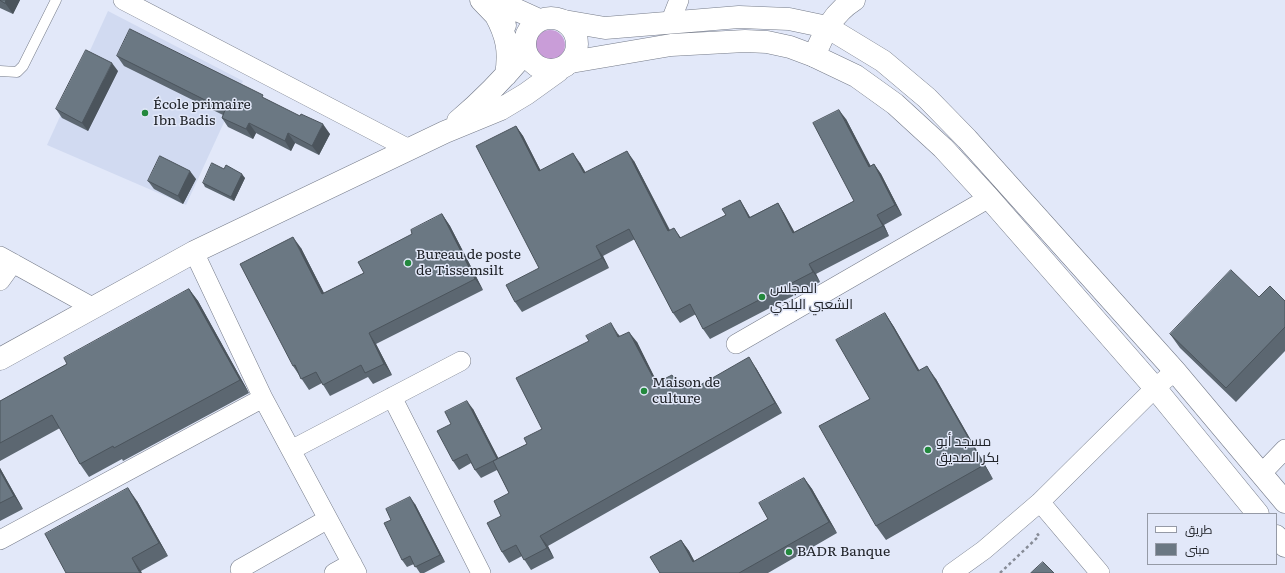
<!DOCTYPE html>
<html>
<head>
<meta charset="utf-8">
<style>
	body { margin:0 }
	#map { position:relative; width:1285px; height:573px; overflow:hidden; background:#e2e8f9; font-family:Literata,Cairo,serif }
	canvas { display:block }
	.legend { position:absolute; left:1147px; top:513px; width:130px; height:52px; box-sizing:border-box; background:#e2e8f9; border:1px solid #959aa6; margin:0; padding:5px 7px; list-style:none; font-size:12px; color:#21242a }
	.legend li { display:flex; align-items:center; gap:8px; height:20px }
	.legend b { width:20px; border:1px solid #959aa6 }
</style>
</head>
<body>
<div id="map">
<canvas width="1285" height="573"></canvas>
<ul class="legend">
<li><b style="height:5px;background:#fff"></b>طريق</li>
<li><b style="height:11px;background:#6b7883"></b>مبنى</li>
</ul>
</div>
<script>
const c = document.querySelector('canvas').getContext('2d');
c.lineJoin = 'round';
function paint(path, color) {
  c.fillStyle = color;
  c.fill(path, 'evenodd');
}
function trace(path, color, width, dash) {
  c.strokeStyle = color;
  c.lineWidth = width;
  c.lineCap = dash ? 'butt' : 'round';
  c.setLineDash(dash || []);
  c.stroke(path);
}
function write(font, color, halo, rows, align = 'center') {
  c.font = font + ' Literata,Cairo,serif';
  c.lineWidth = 3;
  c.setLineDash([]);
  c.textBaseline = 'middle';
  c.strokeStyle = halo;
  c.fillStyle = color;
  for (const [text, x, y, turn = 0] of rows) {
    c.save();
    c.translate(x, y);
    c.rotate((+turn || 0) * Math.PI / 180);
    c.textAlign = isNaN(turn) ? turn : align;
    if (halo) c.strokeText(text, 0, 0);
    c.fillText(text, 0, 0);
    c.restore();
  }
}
const built = new Path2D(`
	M 108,11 L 243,81 L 186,205 L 47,145 Z`);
const forest = new Path2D(`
	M535 45a15 15 0 1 1 30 0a15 15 0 1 1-30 0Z`);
const path = new Path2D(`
	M 1000,573 L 1039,536 L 1036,532`);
const service = new Path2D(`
	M 0,71 L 17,72 L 23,66 L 56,0`);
const minor = new Path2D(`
	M 123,0 L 409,149
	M 670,23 L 679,0
	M 194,252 L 263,398 L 357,573
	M 0,256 L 94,308
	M 0,281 L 13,263
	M 736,344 L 989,198
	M 392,397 L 481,573
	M 291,450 L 461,361
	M 1262,473 L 1285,449
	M 1040,502 L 1100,573
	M 0,540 L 263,398
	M 243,573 L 240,569 L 328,519
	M 334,573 L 352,563
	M 952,573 L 984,550 L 1040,502 L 1155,388 L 1175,371`);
const tertiary = new Path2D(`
	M 564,21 L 605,28 L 739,17 L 789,19 L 827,27 L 883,61 L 927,98 L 967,139 L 1175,371 L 1285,502
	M 571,62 L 671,45 L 745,41 L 767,42 L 790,47 L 814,56 L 856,76 L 895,104 L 943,148 L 989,198 L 1155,388 L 1258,514
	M 1276,536 L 1285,546`);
const secondary = new Path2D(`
	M 481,0 L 505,25
	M 495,0 L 539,20
	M 495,14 C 507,36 510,51 506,75
	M525 44a26 26 0 1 1 52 0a26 26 0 1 1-52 0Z
	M 814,56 C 824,33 832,14 854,0
	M 458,121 C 483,100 505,77 526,52
	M 0,359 L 194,252 L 445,132 L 501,109 L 526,94 L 558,71`);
const wall = new Path2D(`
	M 0,0 L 20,0 L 13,14 L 0,8 Z
	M 117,56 L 266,99 L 330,134 L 319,155 L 295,143 L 291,151 L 256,133 L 253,139 L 228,127 L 222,118 L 223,115 L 124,66 Z
	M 118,71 L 88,131 L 62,118 L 56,109 Z
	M 846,119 L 870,166 L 874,164 L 881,174 L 902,215 L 884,225 L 889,236 L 816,274 L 820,282 L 710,339 L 703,329 L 696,314 L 680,323 L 673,313 L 635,239 L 603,256 L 609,268 L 522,312 L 515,302 L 539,268 L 516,126 L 523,136 L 540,170 L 580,163 L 586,173 L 634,161 L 670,230 L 681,238 L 726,215 L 740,200 L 746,210 L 750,217 L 778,203 L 784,213 L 794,232 L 854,201 Z
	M 224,169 L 245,178 L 234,201 L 205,187 L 203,183 Z
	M 196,179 L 183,204 L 154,189 L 148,181 Z
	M 442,214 L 450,226 L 483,290 L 376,344 L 392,375 L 373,384 L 368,377 L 330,396 L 322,383 L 309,390 L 293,366 L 301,248 L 324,293 L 364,273 L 412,234 Z
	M 189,289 L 198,301 L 249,393 L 123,461 L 122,459 L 89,477 L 80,464 L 60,428 L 0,461 L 0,401 L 67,364 Z
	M 1285,301 L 1285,351 L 1236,402 L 1180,348 L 1170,334 Z
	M 885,313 L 894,327 L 919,371 L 936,379 L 993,479 L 886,540 L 876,526 Z
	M 618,334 L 620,336 L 637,342 L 657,383 L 680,386 L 691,380 L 696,388 L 756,368 L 782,413 L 548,546 L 554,558 L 531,570 L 522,556 L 509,563 L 502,552 L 501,516 L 509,493 L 497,470 L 481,478 L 475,470 L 471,463 L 459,470 L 453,461 L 451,424 L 473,409 L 498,458 L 527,444 L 542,429 Z
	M 0,468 L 23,509 L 0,521 Z
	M 804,478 L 812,489 L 837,533 L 768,573 L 660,573 L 681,540 L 689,551 L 694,561 L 768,519 Z
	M 137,501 L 168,556 L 141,571 L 66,573 Z
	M 415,504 L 445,562 L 424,573 L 420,573 L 414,564 L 407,567 L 402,560 L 391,520 Z`);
const shadedWall = new Path2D(`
	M 6,0 L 20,0 L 13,14 L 5,3 Z
	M 112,63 L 118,71 L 88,131 L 82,123 Z
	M 839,110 L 846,119 L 876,176 L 869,167 Z
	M 249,123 L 256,133 L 253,139 L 246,129 Z
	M 323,124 L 330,134 L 319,155 L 312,146 Z
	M 516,126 L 523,136 L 546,181 L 539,171 Z
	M 288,133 L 295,143 L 291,151 L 285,141 Z
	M 627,151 L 634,161 L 675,241 L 668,231 Z
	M 573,153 L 580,163 L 591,183 L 584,173 Z
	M 874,164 L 881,174 L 902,215 L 895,205 Z
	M 190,171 L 196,179 L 183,204 L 178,196 Z
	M 242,174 L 245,178 L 234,201 L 231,197 Z
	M 740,200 L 746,210 L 756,228 L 749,218 Z
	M 778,203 L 784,213 L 800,242 L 793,233 Z
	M 442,214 L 450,226 L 483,290 L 475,279 Z
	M 877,215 L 884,225 L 889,236 L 883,226 Z
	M 674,228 L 681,238 L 680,238 Z
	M 293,237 L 301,248 L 330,305 L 322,294 Z
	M 596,246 L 603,256 L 609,268 L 602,258 Z
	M 809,264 L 816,274 L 820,282 L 813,272 Z
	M 189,289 L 198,301 L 249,393 L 240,380 Z
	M 885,313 L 894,327 L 928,385 L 918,371 Z
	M 611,323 L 618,334 L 626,347 L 618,337 Z
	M 629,332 L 637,342 L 663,394 L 656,383 Z
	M 369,333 L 376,344 L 392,375 L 384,364 Z
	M 749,357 L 756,368 L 782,413 L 775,403 Z
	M 927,366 L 936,379 L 993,479 L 984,465 Z
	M 672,375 L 680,385 L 686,398 L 679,387 Z
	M 467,401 L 473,409 L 503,467 L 497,459 Z
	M 0,468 L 23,509 L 14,496 L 0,471 Z
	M 804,478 L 812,489 L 837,533 L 829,522 Z
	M 128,488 L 137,501 L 168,556 L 159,543 Z
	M 410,497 L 415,504 L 445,562 L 440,555 Z
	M 540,536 L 548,546 L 554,558 L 547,548 Z
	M 681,540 L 689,551 L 701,573 L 693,562 Z
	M 132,558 L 141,571 L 142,573 L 140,573 Z`);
const building = new Path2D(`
	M 0,0 L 6,0 L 5,3 Z
	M 130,29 L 263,95 L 262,97 L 300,116 L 301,114 L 323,124 L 312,146 L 288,133 L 285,141 L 249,123 L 246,129 L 222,118 L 225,110 L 117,56 Z
	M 86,50 L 112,63 L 82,123 L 56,109 Z
	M 839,110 L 869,167 L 874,164 L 895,205 L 877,215 L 883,226 L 809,264 L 813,272 L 703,329 L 690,304 L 673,313 L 629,229 L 596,246 L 602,258 L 515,302 L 506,285 L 539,268 L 476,146 L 516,126 L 539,171 L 573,153 L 584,173 L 627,151 L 668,231 L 674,228 L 680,238 L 726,215 L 722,209 L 740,200 L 749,218 L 778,203 L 793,233 L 854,201 L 813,123 Z
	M 160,156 L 190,171 L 178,196 L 148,181 Z
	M 212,163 L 224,169 L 226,165 L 242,174 L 231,197 L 203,183 Z
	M 442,214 L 475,279 L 369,333 L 384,364 L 365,373 L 361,365 L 323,385 L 316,372 L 301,379 L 295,365 L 293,366 L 240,264 L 293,237 L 322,294 L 364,273 L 358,262 L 412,234 L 411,230 Z
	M 1231,270 L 1259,297 L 1270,286 L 1285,301 L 1285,327 L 1226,388 L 1170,334 Z
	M 189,289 L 240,380 L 114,448 L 113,446 L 80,464 L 52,415 L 0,443 L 0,401 L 67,364 L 64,358 Z
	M 885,313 L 918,371 L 927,366 L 984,465 L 876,526 L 819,426 L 870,399 L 836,340 Z
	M 611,323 L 618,337 L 629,332 L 656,383 L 672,375 L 679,387 L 691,380 L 695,388 L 749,357 L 775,403 L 540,536 L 547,548 L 524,560 L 516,545 L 502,552 L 487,523 L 501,516 L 494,501 L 509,493 L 493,461 L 527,444 L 524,438 L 542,429 L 516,378 L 589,341 L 586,336 Z
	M 467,401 L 497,459 L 475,470 L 467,454 L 453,461 L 437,431 L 451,424 L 445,412 Z
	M 0,471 L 14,496 L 0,503 Z
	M 804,478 L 829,522 L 739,573 L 660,573 L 650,557 L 681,540 L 693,562 L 768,519 L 759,503 Z
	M 128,488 L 159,543 L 132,558 L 140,573 L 66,573 L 45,534 Z
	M 410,497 L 440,555 L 415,567 L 410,556 L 402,560 L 384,523 L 391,520 L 386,509 Z
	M 1043,562 L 1054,573 L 1031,573 Z`);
const markers = [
	[145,113,4,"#23883d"],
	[408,263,4,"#23883d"],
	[762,297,4,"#23883d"],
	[644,391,4,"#23883d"],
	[928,450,4,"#23883d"],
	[789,552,4,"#23883d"]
];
const poiNames = [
	["École primaire",153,105],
	["Ibn Badis",153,121],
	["Bureau de poste",416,255],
	["de Tissemsilt",416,271],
	["المجلس",770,289],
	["الشعبي البلدي",770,305],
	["Maison de",652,383],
	["culture",652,399],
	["مسجد أبو",936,442],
	["بكر الصديق",936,458],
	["BADR Banque",797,552]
];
paint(built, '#d1daf1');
paint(forest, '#c99dd8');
trace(service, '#757b89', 11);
trace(minor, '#757b89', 20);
trace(tertiary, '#757b89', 23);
trace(secondary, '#757b89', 23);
trace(path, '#868b96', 2.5, [3, 3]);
trace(service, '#fff', 10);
trace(minor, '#fff', 19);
trace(tertiary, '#fff', 22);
trace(secondary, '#fff', 22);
paint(wall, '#5c6771');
paint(shadedWall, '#4b545c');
paint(building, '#6b7883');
trace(building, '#4b545c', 1);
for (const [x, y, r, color] of markers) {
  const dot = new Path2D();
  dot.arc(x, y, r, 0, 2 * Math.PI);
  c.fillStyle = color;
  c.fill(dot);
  trace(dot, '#e2e8f9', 1.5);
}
write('14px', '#21242a', '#e2e8f9', poiNames, 'left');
</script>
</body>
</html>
